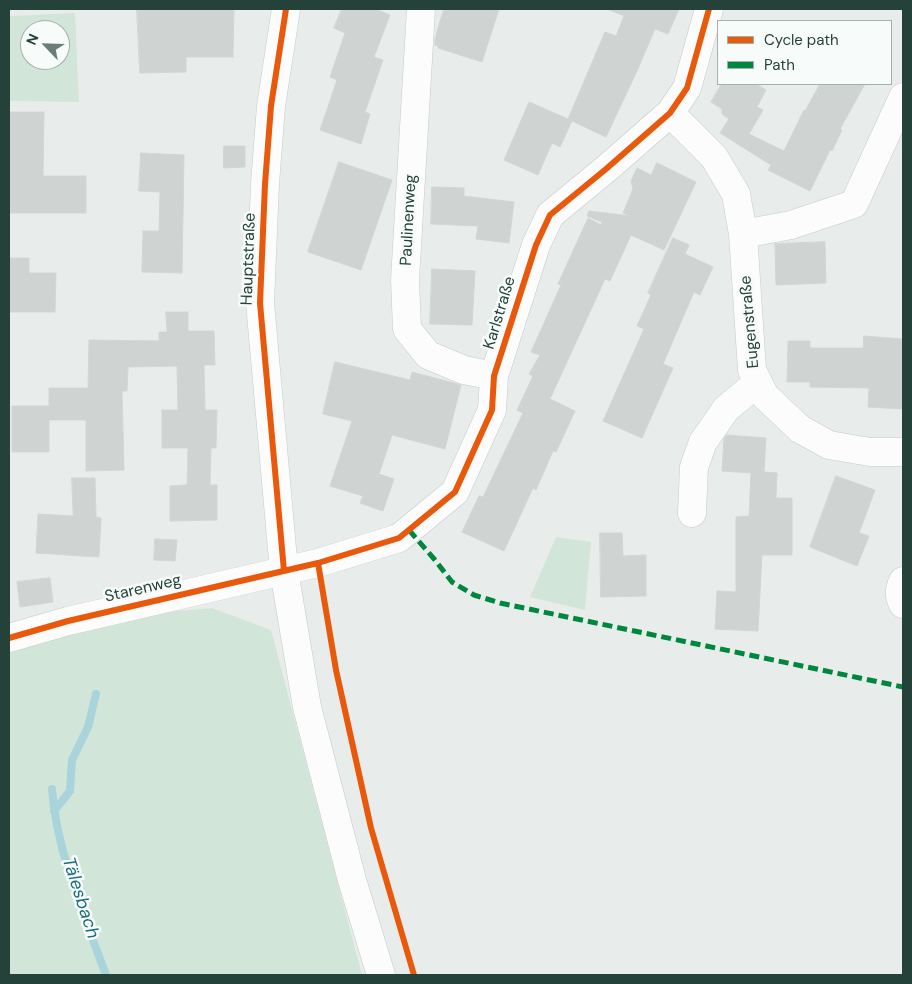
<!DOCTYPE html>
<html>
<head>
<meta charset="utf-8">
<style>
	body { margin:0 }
	#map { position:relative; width:912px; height:984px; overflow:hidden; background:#e8edeb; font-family:"DM Sans",sans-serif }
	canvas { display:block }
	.frame { position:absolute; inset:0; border:10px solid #24423a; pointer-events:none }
	.legend { position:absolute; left:717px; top:20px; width:175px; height:65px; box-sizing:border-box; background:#f7fbf9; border:1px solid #a3b1ad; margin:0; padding:6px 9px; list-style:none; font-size:15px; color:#24423a }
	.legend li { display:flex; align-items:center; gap:10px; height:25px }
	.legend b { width:25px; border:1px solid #a3b1ad }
	.north { position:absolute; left:20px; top:20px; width:50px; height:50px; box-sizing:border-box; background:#f7fbf9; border:1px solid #a3b1ad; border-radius:50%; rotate:294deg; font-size:14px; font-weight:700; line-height:20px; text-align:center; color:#24423a }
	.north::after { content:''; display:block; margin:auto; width:18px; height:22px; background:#697e78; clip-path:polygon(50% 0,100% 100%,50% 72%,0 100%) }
</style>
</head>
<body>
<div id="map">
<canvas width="912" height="984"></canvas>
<div class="frame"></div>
<ul class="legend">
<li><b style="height:6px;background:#e8590c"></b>Cycle path</li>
<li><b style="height:6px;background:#00873e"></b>Path</li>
</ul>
<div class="north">N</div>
</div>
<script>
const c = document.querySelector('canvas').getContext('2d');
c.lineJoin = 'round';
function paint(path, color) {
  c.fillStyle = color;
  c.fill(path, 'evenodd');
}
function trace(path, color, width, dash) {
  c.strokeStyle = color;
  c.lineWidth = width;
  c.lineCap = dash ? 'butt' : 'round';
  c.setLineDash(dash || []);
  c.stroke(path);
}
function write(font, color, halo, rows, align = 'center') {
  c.font = font + ' "DM Sans",sans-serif';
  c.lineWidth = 5;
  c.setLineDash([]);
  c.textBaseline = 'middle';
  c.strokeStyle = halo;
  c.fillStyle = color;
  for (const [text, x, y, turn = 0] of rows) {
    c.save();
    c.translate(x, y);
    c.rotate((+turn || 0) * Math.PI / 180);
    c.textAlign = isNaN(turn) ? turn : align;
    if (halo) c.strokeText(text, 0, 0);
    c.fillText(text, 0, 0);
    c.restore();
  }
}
const green = new Path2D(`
	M 9,9 L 10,16 L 75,13 L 79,102 L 9,101 ZM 30,30 L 60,30 L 60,60 L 30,60 Z
	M 556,537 L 591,542 L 585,610 L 530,597 Z
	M 212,608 L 271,630 L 362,975 L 9,975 L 9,638 L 58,621 Z`);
const stream = new Path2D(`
	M 52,789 C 57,854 84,915 106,975
	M 54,811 L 70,791 L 72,760 L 88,727 L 96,694`);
const building = new Path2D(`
	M 137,9 L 234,9 L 233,57 L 186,57 L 186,72 L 140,73 Z
	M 342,9 L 375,9 L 390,15 L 374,57 L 383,60 L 365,112 L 370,114 L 361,144 L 320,130 L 337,80 L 330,77 L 345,33 L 334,28 Z
	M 444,9 L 499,9 L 482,62 L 438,48 L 438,46 L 435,45 L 435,39 Z
	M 607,9 L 679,9 L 668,34 L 655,29 L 637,71 L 606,137 L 572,121 L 560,147 L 552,143 L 538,175 L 504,160 L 529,102 L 568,119 L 605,32 L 616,36 L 624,16 Z
	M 722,84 L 756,84 L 766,90 L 757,107 L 763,110 L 749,134 L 784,151 L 804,110 L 805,111 L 820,84 L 865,84 L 840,129 L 842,130 L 832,151 L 830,150 L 810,191 L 768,170 L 771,165 L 720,133 L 729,119 L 722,114 L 722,109 L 711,102 Z
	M 9,112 L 44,112 L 43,176 L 86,176 L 86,213 L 9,213 Z
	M 224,146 L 245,146 L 245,167 L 224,168 Z
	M 141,153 L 184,155 L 182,273 L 142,272 L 143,231 L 159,231 L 160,192 L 139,191 Z
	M 339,162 L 392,180 L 361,270 L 308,252 Z
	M 657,163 L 696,182 L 664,250 L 631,235 L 610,281 L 605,279 L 550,399 L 575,411 L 556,452 L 553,451 L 536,490 L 533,488 L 504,551 L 462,532 L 479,496 L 483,497 L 523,413 L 517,410 L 533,376 L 529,374 L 540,355 L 531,352 L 561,285 L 558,284 L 588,218 L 601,225 L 602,222 L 587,216 L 589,211 L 631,216 L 623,213 L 633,189 L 631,181 L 637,168 L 651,175 Z
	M 432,187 L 464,188 L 464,196 L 514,202 L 509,243 L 476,239 L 478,226 L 431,224 Z
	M 673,238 L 689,245 L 685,254 L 713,267 L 700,295 L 694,292 L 663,364 L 673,368 L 642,438 L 603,421 L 644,329 L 637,326 L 651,295 L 648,293 Z
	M 825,242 L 826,283 L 776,285 L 775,244 Z
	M 9,258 L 29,258 L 29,273 L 56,273 L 55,312 L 9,312 Z
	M 432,269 L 475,271 L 472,325 L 430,324 Z
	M 166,312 L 188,312 L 188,331 L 214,331 L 215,365 L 204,365 L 205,410 L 217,410 L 216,448 L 211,448 L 210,485 L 217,485 L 217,520 L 170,521 L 170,486 L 187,485 L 188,448 L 162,448 L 162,410 L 178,410 L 177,366 L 128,367 L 127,391 L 122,391 L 124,470 L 86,471 L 86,420 L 49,420 L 49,452 L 12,452 L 12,406 L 49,406 L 49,388 L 88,388 L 89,340 L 159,341 L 159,332 L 167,332 Z
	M 864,336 L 903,339 L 902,363 L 903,363 L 903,409 L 868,407 L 869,388 L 810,387 L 810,382 L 787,382 L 788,341 L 810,341 L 810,348 L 863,348 Z
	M 335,362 L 410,380 L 412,372 L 461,385 L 445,449 L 392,435 L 379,474 L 394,479 L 383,511 L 360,503 L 363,496 L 330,486 L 352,421 L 323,414 Z
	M 727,435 L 766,438 L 764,472 L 777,473 L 776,498 L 792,498 L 792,555 L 762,555 L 758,631 L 715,629 L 717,591 L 736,592 L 736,517 L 749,516 L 751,473 L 722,471 L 724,439 Z
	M 836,476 L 875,490 L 859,533 L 869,536 L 857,566 L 810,547 Z
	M 72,478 L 95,478 L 96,517 L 101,518 L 99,557 L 36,553 L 38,514 L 73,516 Z
	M 600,533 L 622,533 L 623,556 L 646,555 L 646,596 L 601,597 Z
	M 155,539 L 177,540 L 175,561 L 154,560 Z
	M 50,578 L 53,602 L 20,607 L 17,582 Z`);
const minor = new Path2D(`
	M 286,9 L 271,106 L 265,184 L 260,303 L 284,571 L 307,707 L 352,880 L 381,975
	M 421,9 L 405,280 L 407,329 L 428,355 L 464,370 L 494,376
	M 670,113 L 714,157 L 736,194 L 743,234 L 752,370 L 765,396 L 800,429 L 829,445 L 870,452 L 903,452
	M 743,234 L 791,225 L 854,204 L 903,97
	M 692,513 L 694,467 L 703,442 L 726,409 L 757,383
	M 903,581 C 899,589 899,597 903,604
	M 9,638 L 68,621 L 318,563 L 399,538 L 455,492 L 492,410 L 494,376 L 536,245 L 550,215 L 606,169 L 670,113 L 687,88 L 709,9`);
const quiet = new Path2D(`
	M 409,530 L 435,560 L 452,582 L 474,595 L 500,603 L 903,687`);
const cycleway = new Path2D(`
	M 318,563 L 336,670 L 371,828 L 414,975
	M 284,571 L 260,303 L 265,184 L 271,106 L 286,9
	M 9,638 L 68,621 L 318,563 L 399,538 L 455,492 L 492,410 L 494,376 L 536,245 L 550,215 L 606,169 L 670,113 L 687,88 L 709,9`);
const streetNames = [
	["Paulinenweg",409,220,-87],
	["Hauptstraße",249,259,-88],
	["Karlstraße",500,313,-73],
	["Eugenstraße",750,322,-95],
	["Starenweg",143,589,-13]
];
const waterNames = [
	["Tälesbach",80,898,72]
];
paint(green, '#d1e6d8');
trace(stream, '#a9d4db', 8);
paint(building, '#cfd4d2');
trace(building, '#d1d6d4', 1);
trace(minor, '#c5cac8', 29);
trace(minor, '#fcfcfc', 28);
trace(quiet, '#00873e', 5, [10, 5]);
trace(cycleway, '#e8590c', 6);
write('16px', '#24423a', '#f7fbf9', streetNames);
write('italic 18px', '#1c6f80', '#f7fbf9', waterNames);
</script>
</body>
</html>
